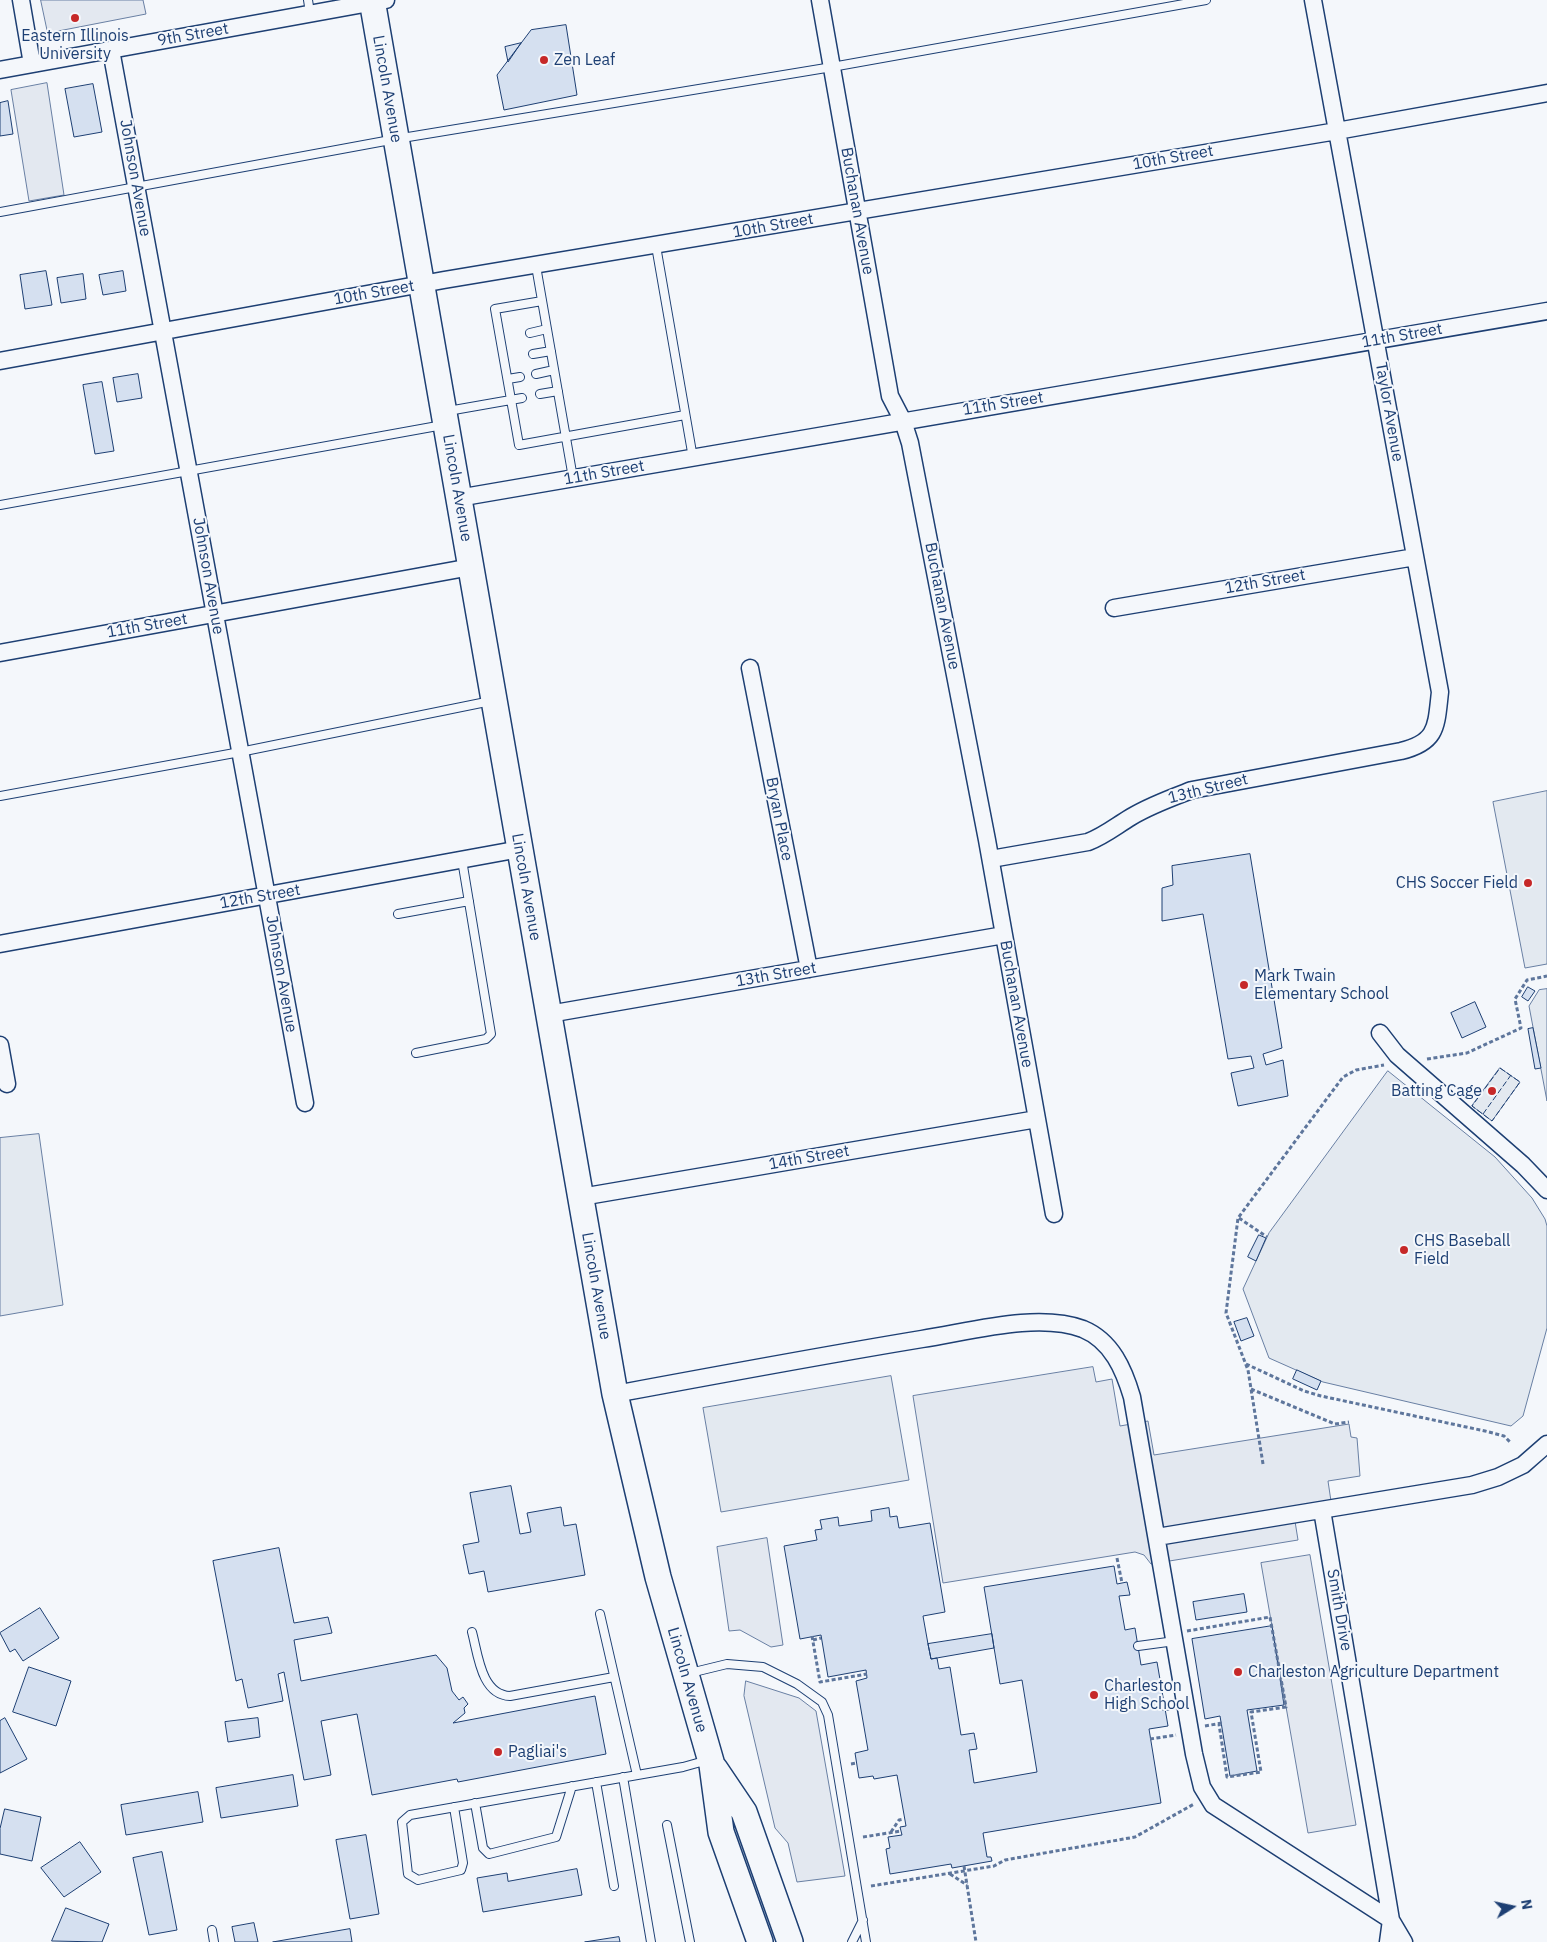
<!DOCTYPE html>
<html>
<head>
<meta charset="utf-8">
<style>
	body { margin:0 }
	#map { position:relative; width:1547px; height:1942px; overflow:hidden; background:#f4f7fb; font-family:"IBM Plex Sans",sans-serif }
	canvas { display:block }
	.north { position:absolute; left:1487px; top:1882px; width:50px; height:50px; -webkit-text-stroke:4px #f4f7fb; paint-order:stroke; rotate:80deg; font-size:14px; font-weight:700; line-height:20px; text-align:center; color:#1d3f73 }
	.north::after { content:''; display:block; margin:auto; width:18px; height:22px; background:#1d3f73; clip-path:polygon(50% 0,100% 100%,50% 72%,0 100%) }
</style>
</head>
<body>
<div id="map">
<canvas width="1547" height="1942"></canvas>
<div class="north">N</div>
</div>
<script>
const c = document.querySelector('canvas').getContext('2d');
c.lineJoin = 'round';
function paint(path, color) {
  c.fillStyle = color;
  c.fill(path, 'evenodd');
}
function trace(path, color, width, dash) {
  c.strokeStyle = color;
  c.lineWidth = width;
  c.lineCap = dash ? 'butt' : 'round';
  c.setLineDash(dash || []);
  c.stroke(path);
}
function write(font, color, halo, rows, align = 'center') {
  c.font = font + ' "IBM Plex Sans",sans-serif';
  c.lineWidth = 4;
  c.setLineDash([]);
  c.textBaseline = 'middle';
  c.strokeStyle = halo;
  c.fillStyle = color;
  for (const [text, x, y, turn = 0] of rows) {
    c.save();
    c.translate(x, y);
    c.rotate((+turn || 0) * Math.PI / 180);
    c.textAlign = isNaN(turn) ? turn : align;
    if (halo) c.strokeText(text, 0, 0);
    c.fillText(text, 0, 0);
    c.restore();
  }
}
const green = new Path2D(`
	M 1547,791 L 1547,964 L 1525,968 L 1493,802 Z
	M 1547,989 L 1547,1101 L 1529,1006 L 1539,990 Z
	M 1500,1068 L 1520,1082 L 1492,1121 L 1472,1106 Z
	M 1388,1071 L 1495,1157 L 1532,1198 L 1545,1219 L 1547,1226 L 1547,1328 L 1523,1416 L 1511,1426 L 1323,1382 L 1269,1358 L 1243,1289 L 1269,1233 Z
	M 39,1134 L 63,1305 L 0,1316 L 0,1138 Z
	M 891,1376 L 909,1480 L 721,1512 L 703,1408 Z`);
const parking = new Path2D(`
	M 41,0 L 143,0 L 146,14 L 48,33 Z
	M 47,83 L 64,195 L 29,201 L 11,90 Z
	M 1093,1367 L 1096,1382 L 1112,1379 L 1120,1426 L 1148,1421 L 1154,1455 L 1349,1424 L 1351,1437 L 1357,1438 L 1360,1476 L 1328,1481 L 1332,1508 L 1294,1515 L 1298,1540 L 1151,1564 L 1144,1555 L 1135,1552 L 943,1583 L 913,1396 Z
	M 767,1538 L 783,1645 L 771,1647 L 740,1630 L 729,1631 L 717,1547 Z
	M 1310,1555 L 1356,1825 L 1308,1833 L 1261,1563 Z
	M 746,1681 L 799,1698 L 816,1711 L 845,1876 L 797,1882 L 788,1843 L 775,1828 L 744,1696 Z`);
const building = new Path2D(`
	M 566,25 L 577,95 L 504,110 L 497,75 L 531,30 Z
	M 521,43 L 508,62 L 505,47 Z
	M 93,84 L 102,132 L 74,137 L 65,89 Z
	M 8,101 L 13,134 L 0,136 L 0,103 Z
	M 46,271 L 52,305 L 25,309 L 20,275 Z
	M 123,271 L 126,291 L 103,295 L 99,275 Z
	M 83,274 L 86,299 L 61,303 L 57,278 Z
	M 138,374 L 142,398 L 117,402 L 113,378 Z
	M 102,382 L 114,451 L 95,454 L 83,385 Z
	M 1250,854 L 1282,1048 L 1263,1054 L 1266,1065 L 1283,1060 L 1288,1096 L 1238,1106 L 1231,1073 L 1254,1068 L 1251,1056 L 1228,1059 L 1203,914 L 1162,921 L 1162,888 L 1173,885 L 1172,866 Z
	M 1528,987 L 1535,991 L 1528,1001 L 1522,997 Z
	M 1475,1002 L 1486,1027 L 1462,1038 L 1451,1013 Z
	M 1533,1028 L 1541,1068 L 1535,1069 L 1528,1029 Z
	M 1259,1235 L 1266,1238 L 1256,1261 L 1248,1257 Z
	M 1247,1318 L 1254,1336 L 1241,1341 L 1234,1322 Z
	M 1297,1370 L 1321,1381 L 1317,1390 L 1293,1379 Z
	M 511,1486 L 520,1534 L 531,1532 L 527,1513 L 561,1507 L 564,1526 L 576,1524 L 585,1575 L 488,1592 L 484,1571 L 469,1574 L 463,1545 L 479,1542 L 470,1493 Z
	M 889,1508 L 890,1517 L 897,1516 L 899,1528 L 930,1523 L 945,1612 L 923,1616 L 928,1644 L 931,1659 L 937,1658 L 939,1669 L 950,1667 L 961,1735 L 974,1733 L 977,1749 L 969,1750 L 974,1783 L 1037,1772 L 1022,1680 L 1000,1684 L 984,1587 L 1114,1566 L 1117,1584 L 1127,1582 L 1130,1595 L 1119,1596 L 1125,1630 L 1135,1628 L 1141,1665 L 1157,1662 L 1168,1726 L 1149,1729 L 1161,1803 L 983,1833 L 987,1857 L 991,1857 L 992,1861 L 952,1868 L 951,1864 L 890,1874 L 886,1849 L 890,1848 L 888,1837 L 902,1835 L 900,1827 L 906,1826 L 897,1775 L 874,1779 L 873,1776 L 859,1778 L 855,1753 L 868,1750 L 856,1681 L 867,1678 L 866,1670 L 828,1677 L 821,1635 L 800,1639 L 784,1546 L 817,1540 L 815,1530 L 822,1529 L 820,1520 L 838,1517 L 839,1526 L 872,1521 L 871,1511 Z
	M 279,1548 L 294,1623 L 328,1617 L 332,1633 L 294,1640 L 301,1681 L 436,1655 L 447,1668 L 452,1691 L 459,1700 L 463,1697 L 468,1704 L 464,1708 L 465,1713 L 453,1723 L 595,1696 L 606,1754 L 458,1782 L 457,1779 L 372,1795 L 357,1714 L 321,1721 L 331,1775 L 304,1780 L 284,1672 L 278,1674 L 283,1701 L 248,1708 L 242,1679 L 236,1681 L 213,1561 Z
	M 1244,1594 L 1247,1612 L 1196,1620 L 1193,1602 Z
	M 40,1608 L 59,1638 L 23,1661 L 15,1649 L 10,1652 L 0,1633 Z
	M 1272,1626 L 1284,1705 L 1247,1710 L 1257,1771 L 1230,1776 L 1220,1716 L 1205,1719 L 1192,1639 Z
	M 992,1634 L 994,1648 L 931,1659 L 928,1644 Z
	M 29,1667 L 71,1681 L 56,1726 L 13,1712 Z
	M 5,1718 L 27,1759 L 0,1773 L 0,1721 Z
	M 258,1718 L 260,1737 L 228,1742 L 225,1722 Z
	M 293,1775 L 298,1806 L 221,1818 L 216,1788 Z
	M 198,1792 L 203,1822 L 126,1835 L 121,1805 Z
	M 5,1809 L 41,1817 L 32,1861 L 0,1854 L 0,1829 Z
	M 366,1835 L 379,1914 L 350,1919 L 336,1840 Z
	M 80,1842 L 101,1872 L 64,1897 L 41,1868 Z
	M 162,1852 L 177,1930 L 149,1935 L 133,1858 Z
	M 577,1869 L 582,1895 L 483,1912 L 477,1878 L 507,1873 L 508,1881 Z
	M 66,1908 L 109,1924 L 102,1942 L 52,1941 Z
	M 254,1923 L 258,1942 L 235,1942 L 232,1927 Z
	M 350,1929 L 352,1942 L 273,1942 Z
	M 619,1937 L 620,1942 L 585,1942 Z`);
const path = new Path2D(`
	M 1427,1059 L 1467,1053 L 1521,1028 L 1515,999 L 1527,980 L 1547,976
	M 1239,1218 L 1267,1237
	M 1246,1364 L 1304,1391 L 1321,1396 L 1485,1431 L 1504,1436 L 1511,1443
	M 1251,1389 L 1335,1424 L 1349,1422
	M 1263,1464 L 1248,1370 L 1226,1313 L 1238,1218 L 1343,1077 L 1356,1070 L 1384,1065
	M 1117,1558 L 1122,1583
	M 1187,1631 L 1270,1617 L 1286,1707 L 1251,1712 L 1261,1772 L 1227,1777 L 1219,1724
	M 812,1636 L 820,1682 L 867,1674
	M 813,1640 L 821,1638
	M 1205,1726 L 1222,1723
	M 1150,1739 L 1176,1735
	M 851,1764 L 857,1763
	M 891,1832 L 899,1820 L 904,1819
	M 863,1837 L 901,1831
	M 964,1866 L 976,1942
	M 950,1874 L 967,1885
	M 871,1886 L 994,1866 L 1005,1860 L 1135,1837 L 1194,1804`);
const lane = new Path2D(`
	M 308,0 L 310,13
	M 0,212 L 396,139 L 832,67 L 1206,0
	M 656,246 L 693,458
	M 536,266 L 573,478
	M 542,301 L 495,309 L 519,445 L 685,415
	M 530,333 L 547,329
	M 533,354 L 551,351
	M 536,374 L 554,370
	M 508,379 L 520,377
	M 540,394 L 558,391
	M 448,411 L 522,398
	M 0,505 L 443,425
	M 0,796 L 240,752 L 491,701
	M 398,914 L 469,901
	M 416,1053 L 486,1039 L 491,1034 L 462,860
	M 600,1614 L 637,1775
	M 472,1632 C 478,1654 481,1695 510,1696 L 614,1677
	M 1138,1646 L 1175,1641
	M 690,1673 L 727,1664 L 763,1667 L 797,1684 L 822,1702 L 828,1715 L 866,1942
	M 1165,1706 L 1185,1702
	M 623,1777 L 651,1942
	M 596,1782 L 614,1886
	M 475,1803 L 483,1848 L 489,1854 L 556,1837 L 572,1786
	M 454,1807 L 463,1863 L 461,1870 L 418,1880 L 408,1874 L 402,1822 L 410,1815 L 683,1767 L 708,1760
	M 667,1825 L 690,1942
	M 212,1930 L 214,1942
	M 852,1942 L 863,1920`);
const street = new Path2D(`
	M 21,0 L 32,64
	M 820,0 L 890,396 L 903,421 L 910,443 L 987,840 L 1054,1214
	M 111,50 L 305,1103
	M 0,70 L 386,0
	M 0,361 L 444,280 L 1337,131 L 1547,93
	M 458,498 L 1547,311
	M 1114,608 L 1415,557
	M 0,653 L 471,567
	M 750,668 L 809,969
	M 991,859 L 1088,842 C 1104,836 1116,826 1131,817 C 1151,805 1171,798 1192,790 L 1401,751 C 1438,742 1436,726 1440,692 L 1313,0
	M 0,944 L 520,849
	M 549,1014 L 1004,935
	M 1380,1033 L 1397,1055 L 1523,1165 L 1547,1190
	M 0,1045 L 7,1084
	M 581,1197 L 1037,1119
	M 615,1394 C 717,1375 819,1356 922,1339 C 969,1332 1037,1312 1083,1329 C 1112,1341 1124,1370 1132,1397 L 1194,1754 L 1202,1787 L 1213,1805 L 1391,1920
	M 1322,1510 L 1391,1920 L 1404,1942
	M 1157,1537 L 1472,1485 L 1498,1477 L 1523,1465 L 1547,1444
	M 1388,1942 L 1391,1920`);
const primary = new Path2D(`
	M 372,0 L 615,1394 L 658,1577 L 712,1765 L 721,1832 L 760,1942
	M 715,1769 L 744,1812 L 790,1942`);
const fence = new Path2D(`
	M 1500,1068 L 1520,1082 L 1492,1121 L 1472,1106 Z
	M 1483,1114 L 1511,1075`);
const markers = [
	[75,18,5,"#c62828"],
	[544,60,5,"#c62828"],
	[1528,883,5,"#c62828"],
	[1244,985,5,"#c62828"],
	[1492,1091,5,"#c62828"],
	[1404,1250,5,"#c62828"],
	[1238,1672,5,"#c62828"],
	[1094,1695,5,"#c62828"],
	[498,1752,5,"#c62828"]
];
const streetNames = [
	["9th Street",193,35,-10],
	["Lincoln Avenue",387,89,80],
	["10th Street",1173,158,-10],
	["Johnson Avenue",135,178,80],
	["Buchanan Avenue",857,211,80],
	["10th Street",773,226,-10],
	["10th Street",374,293,-10],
	["11th Street",1402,336,-10],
	["11th Street",1003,404,-9],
	["Taylor Avenue",1389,412,80],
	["11th Street",604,473,-10],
	["Lincoln Avenue",457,488,80],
	["Johnson Avenue",208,576,80],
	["12th Street",1265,582,-10],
	["Buchanan Avenue",942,606,79],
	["11th Street",147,626,-10],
	["13th Street",1208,789,-14],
	["Bryan Place",779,819,79],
	["Lincoln Avenue",526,887,80],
	["12th Street",260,897,-10],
	["Johnson Avenue",281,974,80],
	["13th Street",776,975,-10],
	["Buchanan Avenue",1016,1004,80],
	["14th Street",809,1158,-10],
	["Lincoln Avenue",596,1286,80],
	["Smith Drive",1339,1610,80],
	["Lincoln Avenue",687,1680,74]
];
const poiNames = [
	["Eastern Illinois",75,36,"center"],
	["University",75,54,"center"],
	["Zen Leaf",554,60],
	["CHS Soccer Field",1518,883,"right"],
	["Mark Twain",1254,976],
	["Elementary School",1254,994],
	["Batting Cage",1482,1091,"right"],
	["CHS Baseball",1414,1241],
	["Field",1414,1259],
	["Charleston Agriculture Department",1248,1672],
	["Charleston",1104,1686],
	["High School",1104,1704],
	["Pagliai's",508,1752]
];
paint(green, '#e3e9f0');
trace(green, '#687fa3', 1);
paint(parking, '#e3e8f0');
trace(parking, '#687fa3', 1);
paint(building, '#d5e0f0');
trace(building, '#1d3f73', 1);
trace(lane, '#1d3f73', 10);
trace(street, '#1d3f73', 19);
trace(primary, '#1d3f73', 28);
trace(path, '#5e769c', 3, [4, 2.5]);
trace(lane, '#f4f7fb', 8);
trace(street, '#f4f7fb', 16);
trace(primary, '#f4f7fb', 25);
trace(fence, '#1d3f73', 1, [6, 2.5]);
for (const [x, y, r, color] of markers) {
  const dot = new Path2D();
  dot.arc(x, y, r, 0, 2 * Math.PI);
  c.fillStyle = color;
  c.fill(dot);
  trace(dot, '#f4f7fb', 2);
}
write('16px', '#1d3f73', '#f4f7fb', streetNames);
write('16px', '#1d3f73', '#f4f7fb', poiNames, 'left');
</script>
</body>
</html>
